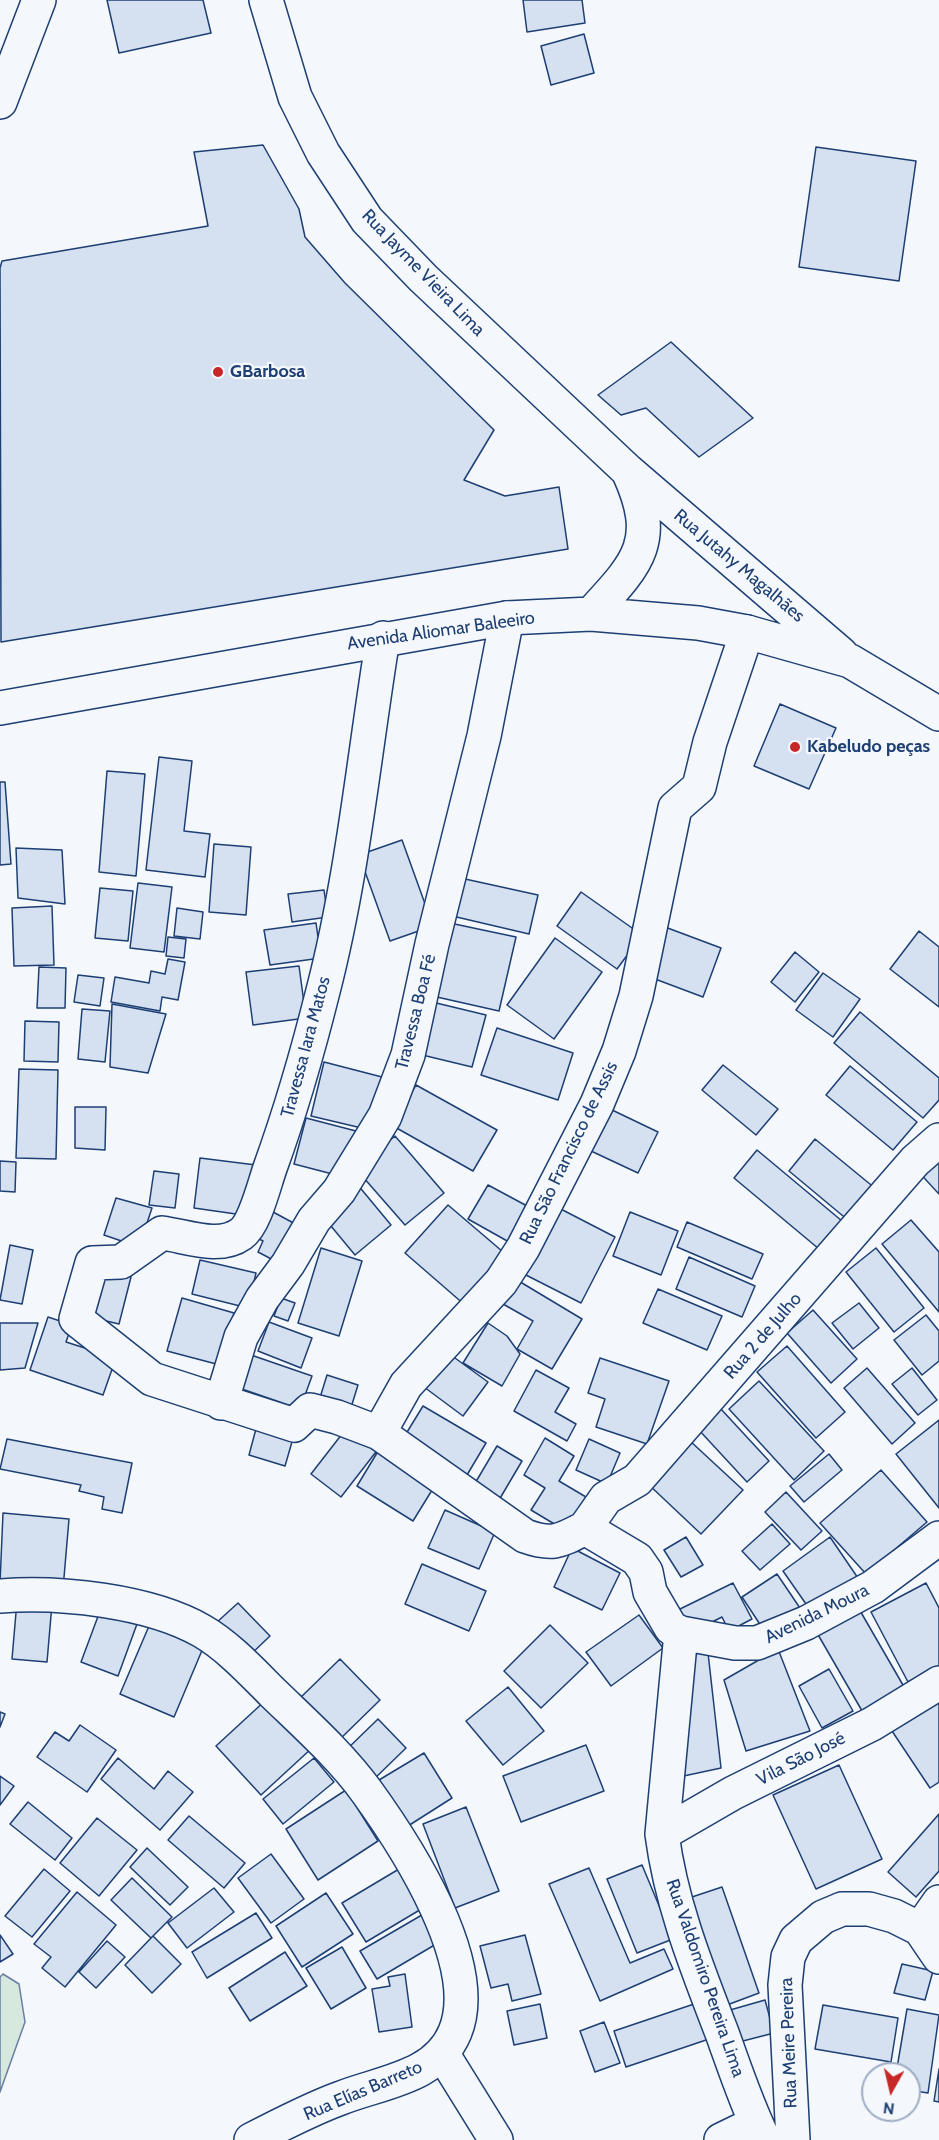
<!DOCTYPE html>
<html>
<head>
<meta charset="utf-8">
<style>
	body { margin:0 }
	#map { position:relative; width:939px; height:2140px; overflow:hidden; background:#f4f7fb; font-family:Cabin,sans-serif }
	canvas { display:block }
	.north { position:absolute; left:861px; top:2062px; width:60px; height:60px; box-sizing:border-box; background:#f4f7fb; border:2px solid #9eadc5; border-radius:50%; rotate:188deg; font-size:16px; font-weight:700; line-height:24px; text-align:center; color:#1d3f73 }
	.north::after { content:''; display:block; margin:auto; width:21px; height:27px; background:#c62828; clip-path:polygon(50% 0,100% 100%,50% 72%,0 100%) }
</style>
</head>
<body>
<div id="map">
<canvas width="939" height="2140"></canvas>
<div class="north">N</div>
</div>
<script>
const c = document.querySelector('canvas').getContext('2d');
c.lineJoin = 'round';
function paint(path, color) {
  c.fillStyle = color;
  c.fill(path, 'evenodd');
}
function trace(path, color, width, dash) {
  c.strokeStyle = color;
  c.lineWidth = width;
  c.lineCap = dash ? 'butt' : 'round';
  c.setLineDash(dash || []);
  c.stroke(path);
}
function write(font, color, halo, rows, align = 'center') {
  c.font = font + ' Cabin,sans-serif';
  c.lineWidth = 4.5;
  c.setLineDash([]);
  c.textBaseline = 'middle';
  c.strokeStyle = halo;
  c.fillStyle = color;
  for (const [text, x, y, turn = 0] of rows) {
    c.save();
    c.translate(x, y);
    c.rotate((+turn || 0) * Math.PI / 180);
    c.textAlign = isNaN(turn) ? turn : align;
    if (halo) c.strokeText(text, 0, 0);
    c.fillText(text, 0, 0);
    c.restore();
  }
}
const green = new Path2D(`
	M 3,1974 L 19,1984 L 25,2022 L 0,2092 L 0,1977 Z`);
const building = new Path2D(`
	M 107,0 L 203,0 L 211,33 L 119,53 Z
	M 523,0 L 582,0 L 585,23 L 527,32 Z
	M 584,34 L 594,73 L 551,85 L 541,46 Z
	M 263,145 L 299,209 L 305,237 L 345,283 L 494,430 L 464,480 L 505,496 L 559,487 L 568,549 L 1,642 L 0,268 L 2,261 L 208,226 L 194,152 Z
	M 816,147 L 916,161 L 899,281 L 799,267 Z
	M 671,342 L 753,418 L 699,457 L 646,408 L 621,415 L 598,395 Z
	M 780,704 L 836,728 L 809,789 L 754,766 Z
	M 159,757 L 192,761 L 184,831 L 210,834 L 205,877 L 146,870 Z
	M 107,771 L 145,774 L 136,876 L 99,872 Z
	M 0,782 L 5,782 L 11,864 L 0,865 Z
	M 402,840 L 433,926 L 390,941 L 359,855 Z
	M 214,844 L 251,847 L 246,915 L 209,912 Z
	M 16,848 L 62,850 L 65,904 L 18,898 Z
	M 456,877 L 538,895 L 529,934 L 448,915 Z
	M 138,883 L 172,887 L 164,952 L 130,948 Z
	M 100,888 L 133,891 L 128,941 L 95,938 Z
	M 324,890 L 328,917 L 292,922 L 288,894 Z
	M 581,892 L 642,935 L 617,969 L 557,926 Z
	M 52,906 L 54,965 L 14,966 L 12,908 Z
	M 177,908 L 203,912 L 200,939 L 174,936 Z
	M 445,922 L 516,937 L 499,1011 L 428,995 Z
	M 316,923 L 321,958 L 270,965 L 264,930 Z
	M 665,927 L 721,948 L 703,997 L 647,976 Z
	M 919,931 L 939,947 L 939,1007 L 890,969 Z
	M 168,937 L 186,939 L 184,958 L 166,956 Z
	M 555,938 L 602,972 L 554,1039 L 507,1005 Z
	M 795,952 L 819,972 L 795,1002 L 771,982 Z
	M 168,959 L 185,962 L 178,1000 L 162,997 L 160,1011 L 111,1002 L 115,977 L 149,983 L 151,971 L 165,974 Z
	M 299,966 L 306,1018 L 253,1025 L 246,972 Z
	M 39,967 L 66,968 L 65,1008 L 37,1008 Z
	M 823,973 L 860,999 L 833,1037 L 796,1010 Z
	M 78,975 L 104,978 L 100,1006 L 74,1002 Z
	M 428,1001 L 486,1015 L 472,1067 L 414,1053 Z
	M 112,1004 L 166,1014 L 148,1073 L 110,1067 Z
	M 82,1009 L 110,1011 L 105,1062 L 78,1059 Z
	M 860,1012 L 939,1078 L 939,1100 L 923,1118 L 834,1043 Z
	M 25,1021 L 59,1022 L 58,1062 L 24,1061 Z
	M 497,1028 L 573,1053 L 558,1100 L 481,1075 Z
	M 324,1062 L 382,1077 L 370,1130 L 311,1116 Z
	M 723,1065 L 778,1109 L 756,1135 L 702,1090 Z
	M 850,1066 L 917,1122 L 893,1150 L 826,1095 Z
	M 19,1069 L 58,1070 L 56,1159 L 16,1158 Z
	M 416,1085 L 497,1130 L 473,1171 L 393,1126 Z
	M 75,1107 L 106,1107 L 105,1150 L 75,1148 Z
	M 610,1109 L 658,1132 L 638,1173 L 591,1151 Z
	M 306,1118 L 356,1131 L 344,1177 L 294,1164 Z
	M 395,1136 L 444,1193 L 405,1225 L 356,1169 Z
	M 815,1139 L 876,1189 L 849,1221 L 789,1171 Z
	M 939,1147 L 939,1194 L 915,1168 Z
	M 757,1150 L 842,1221 L 819,1249 L 734,1178 Z
	M 200,1158 L 256,1165 L 250,1216 L 194,1208 Z
	M 0,1161 L 16,1162 L 15,1192 L 0,1191 Z
	M 154,1171 L 179,1174 L 175,1208 L 149,1205 Z
	M 357,1184 L 391,1225 L 355,1255 L 321,1214 Z
	M 488,1185 L 529,1207 L 509,1242 L 468,1219 Z
	M 116,1198 L 152,1208 L 139,1247 L 104,1235 Z
	M 448,1205 L 509,1257 L 466,1306 L 405,1253 Z
	M 553,1205 L 615,1237 L 581,1303 L 520,1272 Z
	M 262,1206 L 299,1226 L 279,1263 L 258,1252 L 263,1241 L 247,1233 Z
	M 630,1212 L 678,1231 L 661,1275 L 613,1256 Z
	M 911,1220 L 939,1252 L 939,1312 L 882,1244 Z
	M 687,1222 L 763,1254 L 752,1279 L 677,1247 Z
	M 10,1245 L 33,1250 L 22,1304 L 0,1300 Z
	M 321,1248 L 362,1261 L 339,1336 L 298,1323 Z
	M 876,1248 L 924,1308 L 894,1332 L 846,1272 Z
	M 689,1257 L 755,1286 L 742,1317 L 676,1289 Z
	M 200,1260 L 256,1273 L 248,1308 L 192,1294 Z
	M 96,1268 L 131,1277 L 119,1324 L 85,1316 Z
	M 517,1280 L 582,1319 L 552,1369 L 517,1349 L 533,1321 L 503,1304 Z
	M 658,1289 L 722,1316 L 707,1350 L 643,1323 Z
	M 182,1298 L 234,1313 L 220,1365 L 167,1351 Z
	M 281,1298 L 295,1303 L 288,1321 L 274,1316 Z
	M 859,1303 L 879,1328 L 853,1349 L 832,1323 Z
	M 813,1310 L 857,1359 L 831,1383 L 787,1333 Z
	M 926,1315 L 939,1331 L 939,1361 L 922,1375 L 894,1340 Z
	M 48,1317 L 72,1325 L 66,1342 L 116,1358 L 103,1395 L 30,1370 Z
	M 269,1322 L 312,1338 L 301,1368 L 258,1351 Z
	M 0,1323 L 38,1323 L 25,1368 L 0,1370 Z
	M 488,1323 L 507,1336 L 520,1354 L 502,1386 L 463,1363 Z
	M 787,1346 L 845,1412 L 816,1438 L 757,1372 Z
	M 444,1350 L 488,1382 L 463,1416 L 420,1384 Z
	M 251,1355 L 312,1376 L 300,1409 L 239,1388 Z
	M 600,1358 L 669,1381 L 647,1444 L 596,1427 L 605,1399 L 588,1393 Z
	M 867,1368 L 915,1423 L 892,1444 L 844,1388 Z
	M 912,1368 L 937,1400 L 918,1415 L 892,1384 Z
	M 536,1370 L 569,1388 L 555,1412 L 576,1424 L 567,1441 L 514,1411 Z
	M 327,1375 L 358,1385 L 349,1414 L 318,1404 Z
	M 759,1381 L 824,1451 L 794,1480 L 729,1409 Z
	M 423,1406 L 486,1443 L 464,1480 L 401,1442 Z
	M 720,1408 L 769,1461 L 747,1482 L 698,1429 Z
	M 939,1420 L 939,1508 L 896,1454 Z
	M 257,1425 L 294,1435 L 285,1466 L 249,1455 Z
	M 349,1425 L 379,1448 L 341,1497 L 311,1474 Z
	M 545,1438 L 574,1456 L 559,1481 L 586,1497 L 566,1531 L 531,1510 L 545,1488 L 524,1475 Z
	M 7,1439 L 132,1463 L 122,1513 L 102,1509 L 104,1497 L 79,1491 L 81,1485 L 0,1469 Z
	M 589,1439 L 620,1453 L 607,1484 L 576,1470 Z
	M 689,1440 L 743,1490 L 701,1534 L 647,1483 Z
	M 497,1446 L 522,1461 L 499,1500 L 474,1485 Z
	M 380,1448 L 437,1482 L 413,1521 L 357,1486 Z
	M 829,1454 L 842,1470 L 804,1502 L 790,1486 Z
	M 881,1470 L 927,1522 L 866,1574 L 820,1523 Z
	M 786,1492 L 822,1531 L 801,1550 L 765,1512 Z
	M 445,1510 L 495,1532 L 479,1569 L 428,1548 Z
	M 3,1513 L 69,1519 L 63,1589 L 0,1583 Z
	M 772,1524 L 790,1544 L 760,1570 L 742,1551 Z
	M 686,1537 L 703,1565 L 681,1577 L 664,1550 Z
	M 830,1537 L 860,1581 L 813,1614 L 783,1571 Z
	M 572,1548 L 620,1573 L 602,1610 L 554,1587 Z
	M 422,1564 L 486,1591 L 469,1631 L 405,1604 Z
	M 777,1574 L 802,1611 L 767,1635 L 742,1597 Z
	M 733,1583 L 752,1619 L 729,1631 L 722,1617 L 690,1633 L 678,1610 Z
	M 926,1583 L 939,1608 L 939,1666 L 908,1682 L 871,1612 Z
	M 17,1601 L 52,1604 L 47,1662 L 12,1659 Z
	M 855,1602 L 907,1692 L 865,1716 L 813,1626 Z
	M 238,1603 L 270,1636 L 248,1657 L 216,1623 Z
	M 100,1611 L 137,1624 L 118,1676 L 81,1662 Z
	M 639,1615 L 663,1648 L 611,1686 L 586,1652 Z
	M 550,1625 L 588,1663 L 541,1708 L 504,1671 Z
	M 149,1626 L 203,1648 L 174,1717 L 120,1694 Z
	M 685,1644 L 707,1644 L 721,1768 L 679,1777 Z
	M 778,1649 L 810,1731 L 746,1751 L 724,1680 Z
	M 340,1659 L 380,1700 L 337,1742 L 297,1701 Z
	M 829,1669 L 853,1711 L 822,1728 L 799,1686 Z
	M 508,1687 L 544,1731 L 503,1765 L 466,1721 Z
	M 267,1699 L 312,1748 L 261,1795 L 216,1746 Z
	M 939,1699 L 939,1782 L 930,1788 L 892,1731 Z
	M 0,1712 L 5,1714 L 0,1727 Z
	M 378,1719 L 406,1748 L 371,1782 L 343,1753 Z
	M 80,1725 L 116,1750 L 87,1792 L 37,1757 L 55,1732 L 69,1741 Z
	M 586,1745 L 604,1791 L 521,1822 L 503,1776 Z
	M 424,1753 L 452,1798 L 408,1826 L 379,1780 Z
	M 118,1758 L 154,1789 L 168,1771 L 193,1792 L 160,1830 L 101,1779 Z
	M 314,1758 L 334,1782 L 283,1824 L 263,1799 Z
	M 839,1765 L 882,1859 L 816,1889 L 773,1795 Z
	M 0,1776 L 14,1786 L 0,1805 Z
	M 346,1790 L 378,1841 L 318,1880 L 286,1829 Z
	M 28,1802 L 72,1838 L 55,1860 L 10,1824 Z
	M 466,1807 L 499,1891 L 455,1908 L 423,1824 Z
	M 939,1814 L 939,1871 L 916,1897 L 888,1872 Z
	M 189,1816 L 245,1863 L 224,1888 L 168,1840 Z
	M 97,1818 L 137,1850 L 99,1896 L 60,1863 Z
	M 147,1848 L 188,1887 L 170,1905 L 130,1867 Z
	M 271,1854 L 304,1899 L 271,1923 L 238,1878 Z
	M 642,1865 L 673,1939 L 637,1953 L 607,1879 Z
	M 589,1868 L 630,1963 L 664,1949 L 673,1969 L 600,2001 L 549,1884 Z
	M 44,1869 L 70,1891 L 32,1937 L 5,1916 Z
	M 399,1869 L 423,1908 L 366,1942 L 342,1903 Z
	M 132,1878 L 172,1917 L 151,1938 L 111,1900 Z
	M 722,1887 L 759,1993 L 727,2005 L 689,1898 Z
	M 214,1888 L 234,1912 L 187,1948 L 168,1923 Z
	M 77,1892 L 116,1925 L 65,1987 L 42,1968 L 51,1957 L 34,1944 Z
	M 326,1893 L 353,1934 L 302,1967 L 276,1926 Z
	M 427,1912 L 443,1940 L 377,1979 L 360,1951 Z
	M 256,1913 L 272,1938 L 207,1978 L 192,1952 Z
	M 0,1935 L 13,1954 L 0,1962 Z
	M 525,1935 L 541,1994 L 512,2001 L 508,1984 L 491,1988 L 480,1946 Z
	M 153,1936 L 181,1964 L 152,1993 L 125,1965 Z
	M 107,1941 L 125,1957 L 96,1988 L 79,1972 Z
	M 342,1947 L 366,1988 L 331,2009 L 306,1968 Z
	M 285,1952 L 307,1986 L 250,2021 L 229,1988 Z
	M 902,1964 L 933,1971 L 925,2000 L 894,1993 Z
	M 405,1974 L 412,2027 L 379,2032 L 372,1989 L 390,1986 L 388,1977 Z
	M 765,2000 L 774,2033 L 739,2042 L 730,2010 Z
	M 700,2002 L 712,2038 L 626,2067 L 614,2031 Z
	M 540,2004 L 547,2038 L 514,2045 L 507,2011 Z
	M 823,2005 L 898,2018 L 891,2062 L 815,2049 Z
	M 907,2009 L 939,2015 L 928,2093 L 909,2090 L 909,2074 L 896,2074 Z
	M 604,2022 L 620,2063 L 595,2072 L 580,2031 Z
	M 939,2069 L 939,2102 L 934,2101 Z`);
const minor = new Path2D(`
	M 383,638 C 364,755 353,875 323,991 C 308,1051 291,1110 270,1168 C 264,1185 255,1224 241,1234 C 219,1250 186,1236 162,1233 L 121,1262 L 92,1263 L 76,1319 L 152,1379 L 294,1425 L 310,1410 L 337,1417 L 379,1433 L 525,1536 C 553,1546 560,1541 585,1528 L 637,1559 L 646,1572 L 650,1592 L 671,1628 L 681,1633 L 735,1643 L 757,1643 L 806,1623 L 873,1587 L 939,1538
	M 221,1403 L 241,1337 L 262,1299 L 288,1264 L 314,1220 L 339,1191 L 385,1116 L 408,1055 L 432,944 L 484,736 L 507,618
	M 379,1433 L 406,1385 L 501,1282 L 523,1248 L 597,1104 L 619,1051 L 636,996 L 675,808 L 699,787 L 710,742 L 747,632
	M 585,1528 L 606,1498 L 637,1480 L 915,1161 L 939,1140
	M 0,1596 C 59,1591 150,1601 202,1631 C 228,1646 252,1672 273,1693 C 305,1724 341,1756 367,1792 C 406,1846 483,1964 455,2032 C 436,2078 381,2082 341,2098 C 313,2108 278,2126 251,2140
	M 681,1633 L 662,1834 C 671,1904 697,1968 722,2033 C 735,2069 747,2106 764,2140
	M 662,1834 L 733,1793 L 872,1724 L 939,1683
	M 920,1929 L 939,1902
	M 442,2053 L 496,2140
	M 721,2140 L 756,2123
	M 793,2140 L 785,1985 L 788,1957 L 796,1940 L 823,1917 L 842,1909 L 869,1909 L 894,1916 L 920,1929 L 939,1957`);
const secondary = new Path2D(`
	M 266,0 L 295,97 L 323,153 L 367,220 L 423,278 L 628,471 L 841,654
	M 0,102 L 39,0
	M 591,614 C 638,563 660,542 629,473
	M 0,708 L 507,618 L 591,614 L 698,623 L 747,632 L 850,661 L 939,714`);
const markers = [
	[218,372,6,"#c62828"],
	[795,747,6,"#c62828"]
];
const streetNames = [
	["Rua Jayme Vieira Lima",423,273,46],
	["Rua Jutahy Magalhães",739,566,40],
	["Avenida Aliomar Baleeiro",441,631,-8],
	["Travessa Boa Fé",416,1012,-76],
	["Travessa Iara Matos",306,1047,-75],
	["Rua São Francisco de Assis",569,1153,-64],
	["Rua 2 de Julho",763,1336,-49],
	["Avenida Moura",817,1614,-26],
	["Vila São José",801,1759,-27],
	["Rua Valdomiro Pereira Lima",705,1978,71],
	["Rua Meire Pereira",789,2043,-92],
	["Rua Elías Barreto",363,2091,-23]
];
const poiNames = [
	["GBarbosa",230,372],
	["Kabeludo peças",807,747]
];
paint(green, '#d7e8df');
trace(green, '#687fa3', 1.5);
paint(building, '#d5e0f0');
trace(building, '#1d3f73', 1.5);
trace(minor, '#1d3f73', 36);
trace(secondary, '#1d3f73', 36);
trace(minor, '#f4f7fb', 33);
trace(secondary, '#f4f7fb', 33);
for (const [x, y, r, color] of markers) {
  const dot = new Path2D();
  dot.arc(x, y, r, 0, 2 * Math.PI);
  c.fillStyle = color;
  c.fill(dot);
  trace(dot, '#f4f7fb', 2);
}
write('18px', '#1d3f73', '#f4f7fb', streetNames);
write('bold 18px', '#1d3f73', '#f4f7fb', poiNames, 'left');
</script>
</body>
</html>
